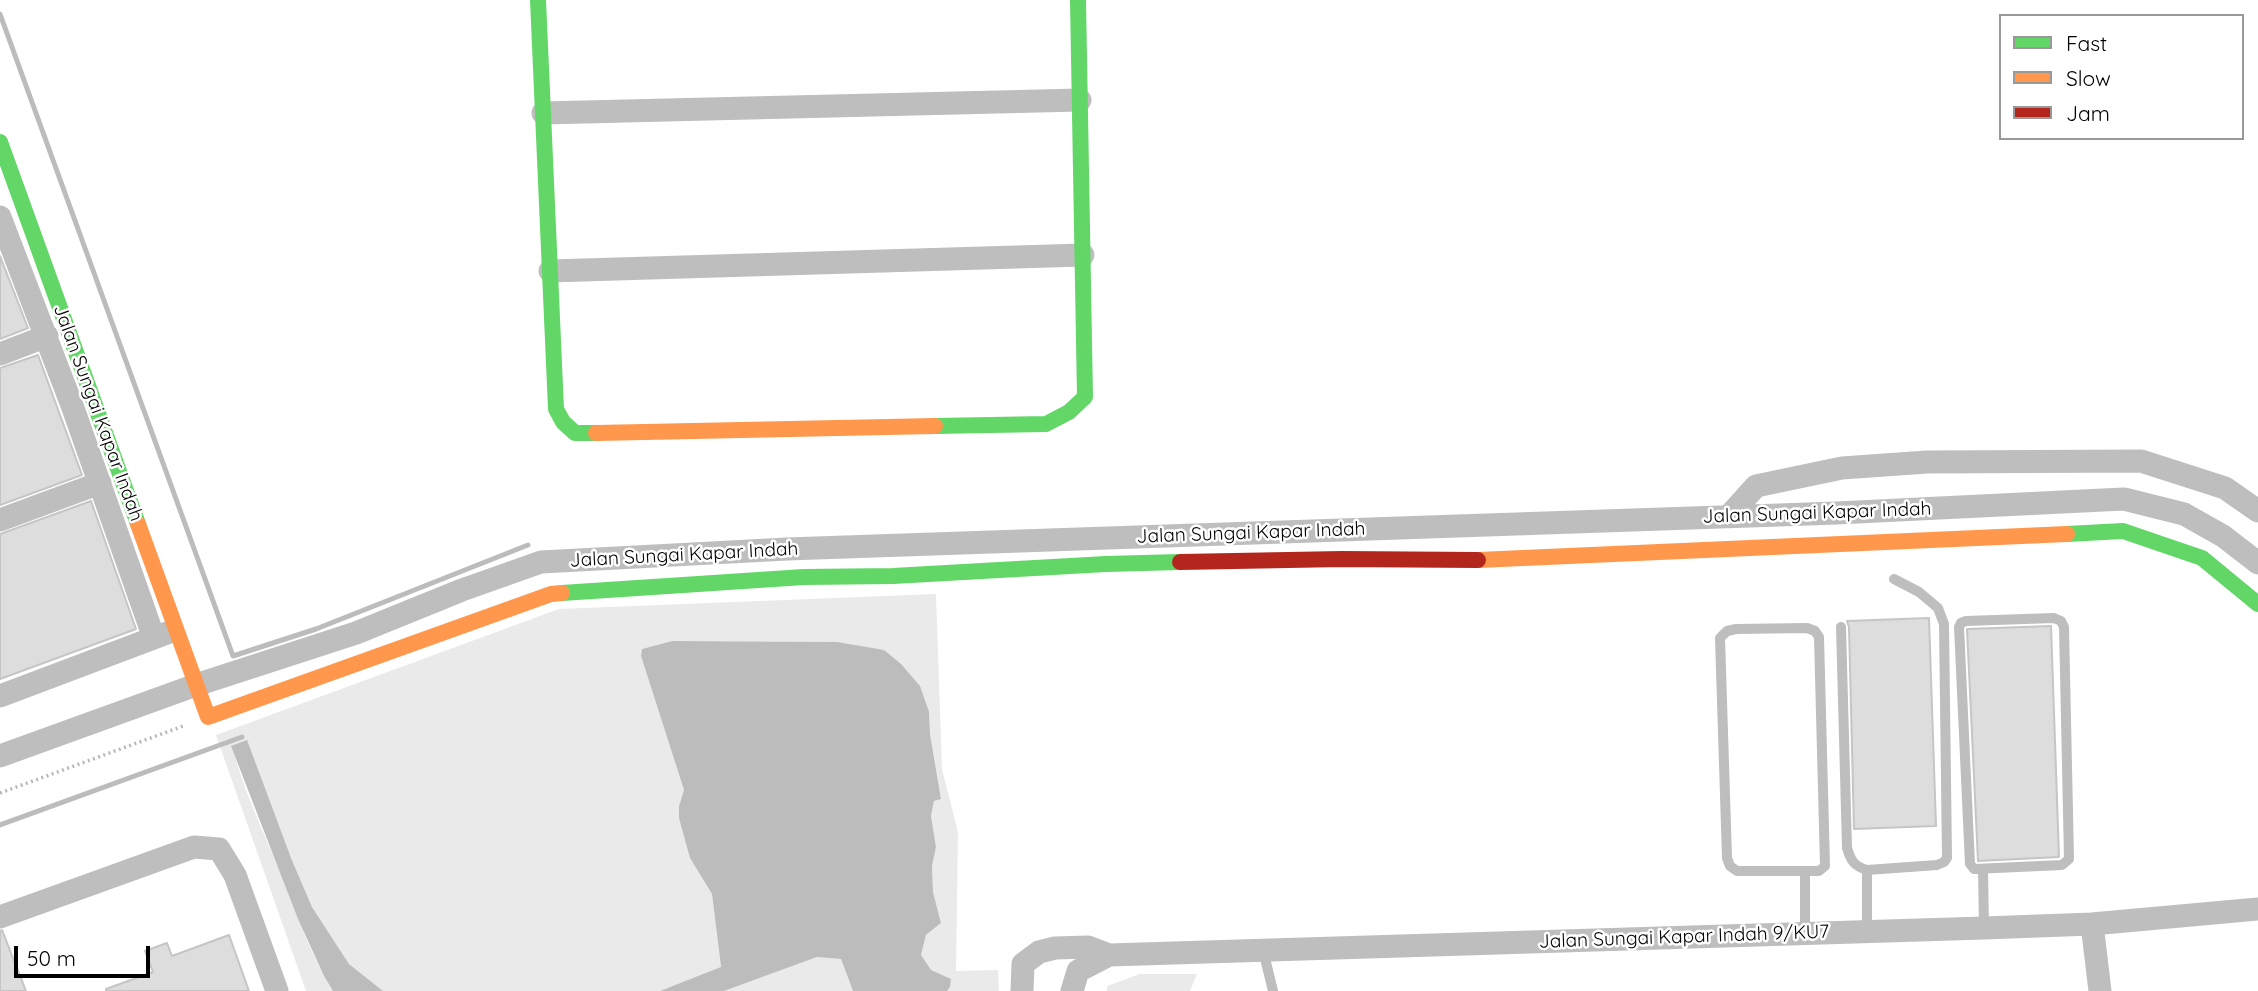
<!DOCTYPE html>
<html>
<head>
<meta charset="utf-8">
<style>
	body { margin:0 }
	#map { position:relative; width:2258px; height:991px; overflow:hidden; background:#fff; font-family:Quicksand,sans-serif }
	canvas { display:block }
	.legend { position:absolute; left:1999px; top:14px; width:245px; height:126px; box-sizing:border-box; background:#fff; border:2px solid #999; margin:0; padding:9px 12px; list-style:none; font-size:21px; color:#000 }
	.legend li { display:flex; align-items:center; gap:14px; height:35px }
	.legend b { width:35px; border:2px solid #999 }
	.scale { position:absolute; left:14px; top:946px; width:136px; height:32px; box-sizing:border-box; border:4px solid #000; border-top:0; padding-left:9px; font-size:21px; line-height:24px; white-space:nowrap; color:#000; -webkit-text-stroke:5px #fff; paint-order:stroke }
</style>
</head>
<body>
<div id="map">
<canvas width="2258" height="991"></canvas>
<ul class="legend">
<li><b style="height:9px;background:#63d668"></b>Fast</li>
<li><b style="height:9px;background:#ff974d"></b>Slow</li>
<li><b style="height:9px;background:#b3261e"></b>Jam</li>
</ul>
<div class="scale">50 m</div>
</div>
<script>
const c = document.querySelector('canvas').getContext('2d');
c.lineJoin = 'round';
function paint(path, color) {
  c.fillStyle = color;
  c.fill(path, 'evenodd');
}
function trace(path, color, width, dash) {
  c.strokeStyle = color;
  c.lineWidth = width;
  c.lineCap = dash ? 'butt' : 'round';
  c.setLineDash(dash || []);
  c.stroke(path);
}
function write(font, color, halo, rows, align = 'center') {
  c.font = font + ' Quicksand,sans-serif';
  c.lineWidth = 5;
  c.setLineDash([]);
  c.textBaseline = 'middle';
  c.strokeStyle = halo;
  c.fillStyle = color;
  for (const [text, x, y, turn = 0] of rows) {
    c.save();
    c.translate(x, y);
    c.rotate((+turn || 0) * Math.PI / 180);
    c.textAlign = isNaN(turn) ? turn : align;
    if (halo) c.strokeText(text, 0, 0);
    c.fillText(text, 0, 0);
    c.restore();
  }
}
const green = new Path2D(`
	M 936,594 L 942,769 L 958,832 L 956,971 L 998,970 L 999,991 L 947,991 L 950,987 L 951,979 L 930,970 L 921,955 L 926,935 L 941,923 L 933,892 L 932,866 L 936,847 L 931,816 L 934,801 L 941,798 L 930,734 L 929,712 L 837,642 L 672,641 L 642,649 L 641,656 L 684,790 L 679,806 L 690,858 L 712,894 L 721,968 L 660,991 L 383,991 L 349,964 L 312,907 L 291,858 L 232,746 C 243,789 263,831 280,872 C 296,912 310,954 333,991 L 306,991 L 216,735 L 559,609 Z
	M 817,957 L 841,959 L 853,991 L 724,991 Z
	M 1140,974 L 1197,974 L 1190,991 L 1107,991 L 1107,986 Z`);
const water = new Path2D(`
	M 672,641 L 837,642 L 884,650 L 901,664 L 920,686 L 929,712 L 930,734 L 941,799 L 934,801 L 931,816 L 936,847 L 932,866 L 933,892 L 941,923 L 926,935 L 921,955 L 931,970 L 951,979 L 950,987 L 947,991 L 853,991 L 841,959 L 817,957 L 724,991 L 660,991 L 721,967 L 712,894 L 690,858 L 679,818 L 679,806 L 684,790 L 641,656 L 642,649 Z
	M 247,740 L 291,858 L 312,907 L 349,964 L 383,991 L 333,991 L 324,976 L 298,919 L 231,746 Z`);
const stream = new Path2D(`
	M 0,14 L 233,656 L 316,629 L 528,545
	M 0,825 L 242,737`);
const building = new Path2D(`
	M 0,256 L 28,328 L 0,339 Z
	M 38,355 L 82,475 L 0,505 L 0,368 Z
	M 91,501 L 136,629 L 0,679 L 0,534 Z
	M 1929,618 L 1936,826 L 1854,829 L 1849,627 L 1847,621 Z
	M 2051,626 L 2059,857 L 1978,861 L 1967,629 Z
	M 2,930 L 26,991 L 0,991 L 0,931 Z
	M 229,935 L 249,991 L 106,991 L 106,989 L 153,972 L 145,951 L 167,943 L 172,956 Z`);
const path = new Path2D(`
	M 0,793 L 186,725`);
const lane = new Path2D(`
	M 2054,618 L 2061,621 L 2064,627 L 2069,859 L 2062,865 L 1974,869 L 1970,864 L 1959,627 L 1961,623 L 1966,621 Z
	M 1841,627 L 1847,848 C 1851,861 1854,866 1867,870
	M 1807,628 L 1815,631 L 1819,637 L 1825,866 L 1819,871 L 1737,871 L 1730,866 L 1727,858 L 1720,638 L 1727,631 L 1736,629 Z
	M 1983,869 L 1984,928
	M 1867,931 L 1867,870 L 1937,865 L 1944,862 L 1947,858 L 1944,624 L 1938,608 L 1919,592 L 1894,579
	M 1805,933 L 1805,871
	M 1263,950 L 1273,991`);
const street = new Path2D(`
	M 543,113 L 1080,100
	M 0,217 L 73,408 L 154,638
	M 550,271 L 1083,255
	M 0,354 L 47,336
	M 1729,516 L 1756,486 L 1842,468 L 1927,462 L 2141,461 L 2225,488 L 2258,511
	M 0,520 L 100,483
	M 0,696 L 167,633
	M 0,756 L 196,685 L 356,633 L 462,590 L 541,562 L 787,549 L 1837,513 L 2124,499 L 2184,514 L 2223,536 L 2258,563
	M 0,917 L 194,847 L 219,849 L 235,875 L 277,991
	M 2092,924 L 2100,991
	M 1022,991 L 1023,964 L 1039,952 L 1055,948 L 1088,947 L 1109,955 L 1984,928 L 2092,924 L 2258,909
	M 1072,991 L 1078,971 L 1109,955`);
const fast = new Path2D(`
	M 538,0 L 556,409 L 563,422 L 575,433 L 596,433
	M 0,142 L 138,524
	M 935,426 L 1046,424 L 1069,412 L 1085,397 L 1078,0
	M 2067,534 L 2123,531 L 2202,558 L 2258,604
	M 562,593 L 804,577 L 893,576 L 1106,564 L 1180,562`);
const slow = new Path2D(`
	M 596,433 L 935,426
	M 138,524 L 208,717 L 551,594 L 562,593
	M 1478,560 L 2067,534`);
const jam = new Path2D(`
	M 1180,562 L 1342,559 L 1478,560`);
const streetNames = [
	["Jalan Sungai Kapar Indah",98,413,70],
	["Jalan Sungai Kapar Indah",1817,513,-2],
	["Jalan Sungai Kapar Indah",1251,533,-2],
	["Jalan Sungai Kapar Indah",684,555,-3],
	["Jalan Sungai Kapar Indah 9/KU7",1684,937,-2]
];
paint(green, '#eaeaea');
paint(water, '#bcbcbc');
trace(stream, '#bcbcbc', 5);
paint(building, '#ddd');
trace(building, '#c5c5c5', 2);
trace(path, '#b8b8b8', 3.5, [2, 3.5]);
trace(lane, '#bebebe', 10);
trace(street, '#bebebe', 23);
trace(fast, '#63d668', 16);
trace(slow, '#ff974d', 16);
trace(jam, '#b3261e', 16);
write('19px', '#000', '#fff', streetNames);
</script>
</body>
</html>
